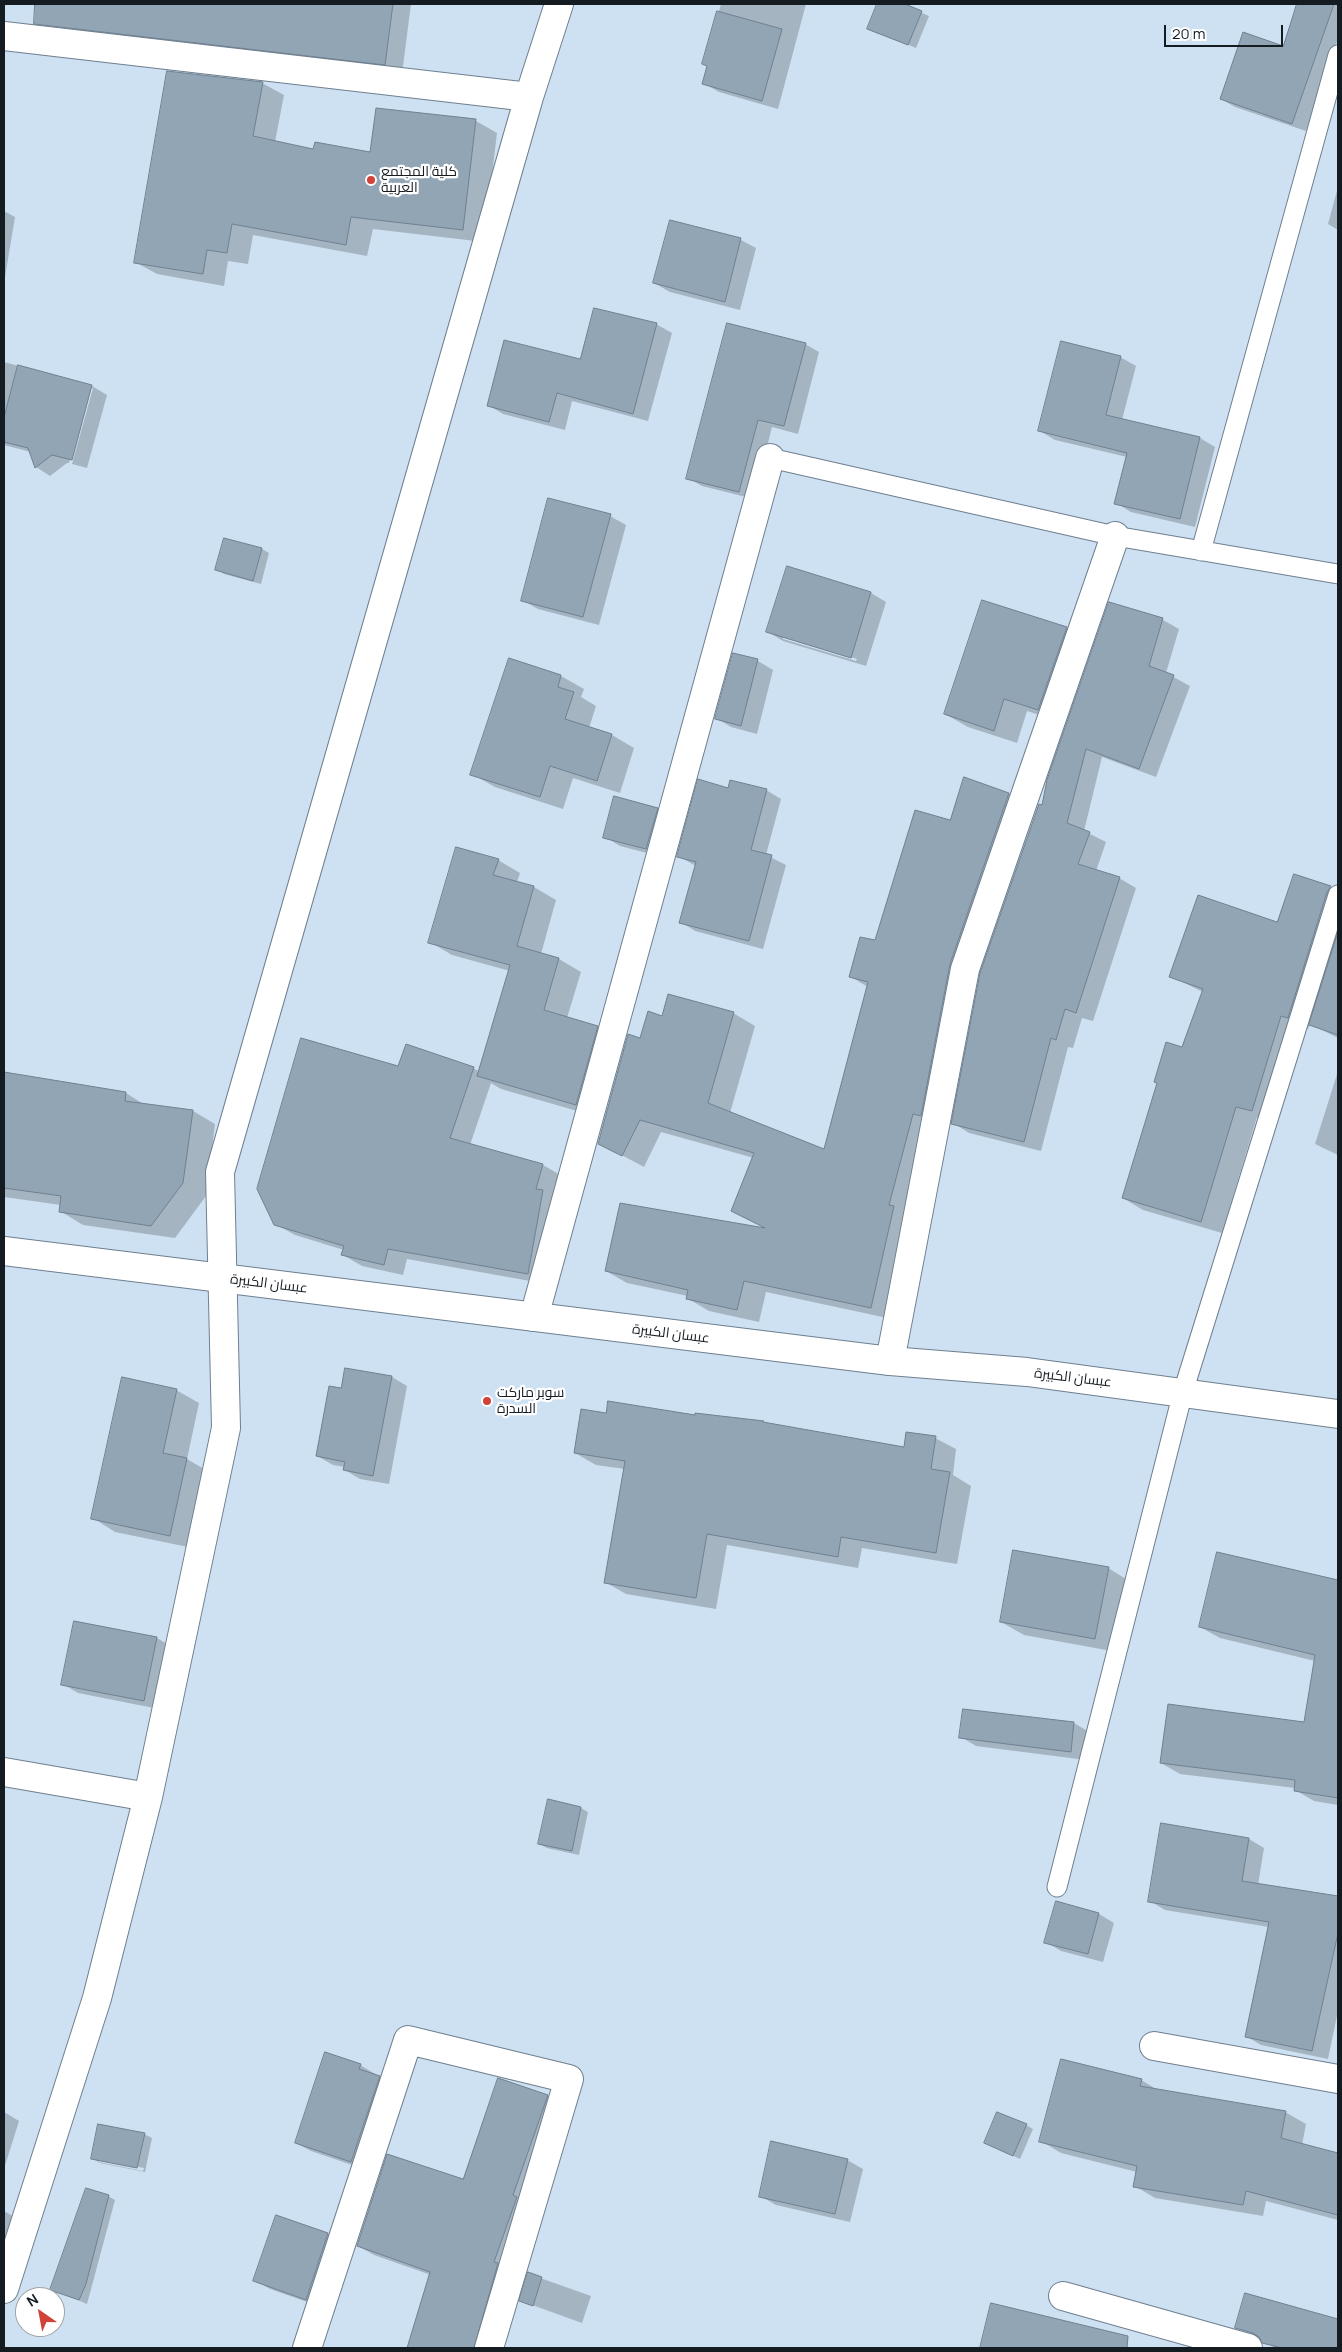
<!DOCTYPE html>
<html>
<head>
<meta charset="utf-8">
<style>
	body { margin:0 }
	#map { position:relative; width:1342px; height:2352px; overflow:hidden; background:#cee1f2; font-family:Manrope,sans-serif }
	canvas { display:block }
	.frame { position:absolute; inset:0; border:5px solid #141b21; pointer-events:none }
	.north { position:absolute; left:15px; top:2287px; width:50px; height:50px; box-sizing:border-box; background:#fff; border:1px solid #a1a4a6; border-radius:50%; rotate:327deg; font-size:14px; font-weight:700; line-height:20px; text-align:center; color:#141b21 }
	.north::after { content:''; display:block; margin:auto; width:18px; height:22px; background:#d14339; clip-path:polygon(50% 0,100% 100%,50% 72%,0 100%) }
	.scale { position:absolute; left:1164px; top:25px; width:119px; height:22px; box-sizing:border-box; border:2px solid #141b21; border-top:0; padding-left:6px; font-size:15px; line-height:18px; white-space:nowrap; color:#141b21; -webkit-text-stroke:4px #fff; paint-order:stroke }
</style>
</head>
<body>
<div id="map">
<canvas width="1342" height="2352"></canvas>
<div class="frame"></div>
<div class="north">N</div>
<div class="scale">20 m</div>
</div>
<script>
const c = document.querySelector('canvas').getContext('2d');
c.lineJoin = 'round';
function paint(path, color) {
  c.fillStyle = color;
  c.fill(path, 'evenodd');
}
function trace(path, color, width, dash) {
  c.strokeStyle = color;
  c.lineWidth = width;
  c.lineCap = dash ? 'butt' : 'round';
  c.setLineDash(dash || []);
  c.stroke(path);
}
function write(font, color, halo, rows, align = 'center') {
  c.font = font + ' Manrope,Cairo,sans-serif';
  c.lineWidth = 4.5;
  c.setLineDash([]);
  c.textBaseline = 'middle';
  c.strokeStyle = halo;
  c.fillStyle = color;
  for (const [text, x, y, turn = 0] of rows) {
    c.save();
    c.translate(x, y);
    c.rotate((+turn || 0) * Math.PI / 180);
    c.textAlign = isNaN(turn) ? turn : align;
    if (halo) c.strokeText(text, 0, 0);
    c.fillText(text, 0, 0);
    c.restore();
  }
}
const shadow = new Path2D(`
	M 74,4 L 411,4 L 402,74 L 89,37 L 72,27 Z
	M 721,4 L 806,4 L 778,109 L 719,92 L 703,83 L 708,66 L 704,64 Z
	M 878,4 L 901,4 L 929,16 L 916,48 L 869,28 Z
	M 1299,4 L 1338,4 L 1338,39 L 1306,131 L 1235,107 L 1221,99 L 1284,48 Z
	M 262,83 L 284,95 L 275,142 L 314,151 L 371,153 L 377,109 L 476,121 L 497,133 L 484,242 L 373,229 L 367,256 L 253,235 L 248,264 L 228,261 L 224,286 L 157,274 L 135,262 Z
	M 1338,187 L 1338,230 L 1328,224 Z
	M 4,211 L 15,217 L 4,283 Z
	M 671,221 L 741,240 L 756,248 L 740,310 L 670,292 L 654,283 Z
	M 656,324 L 672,333 L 648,421 L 572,401 L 565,430 L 503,414 L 488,405 Z
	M 805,344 L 819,352 L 798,434 L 772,427 L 754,499 L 702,486 L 688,478 Z
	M 1120,357 L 1136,366 L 1122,420 L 1200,438 L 1215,447 L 1195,527 L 1131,512 L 1116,503 L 1127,457 L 1055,440 L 1040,431 Z
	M 4,362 L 92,386 L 107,395 L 87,468 L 72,464 L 93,388 L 90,388 L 69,463 L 67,463 L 50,476 L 36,467 L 31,452 L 4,445 Z
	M 610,516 L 626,525 L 599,625 L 538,609 L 522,600 Z
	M 225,540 L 262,549 L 269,553 L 261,584 L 224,574 L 217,569 Z
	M 788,568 L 871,593 L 886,602 L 866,666 L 783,641 L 768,632 ZM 783,636 L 857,659 L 856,661 L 783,639 Z
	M 1109,604 L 1163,620 L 1179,629 L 1166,673 L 1190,686 L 1156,777 L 1102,757 L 1084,831 L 1106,842 L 1096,871 L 1119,878 L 1136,888 L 1093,1021 L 1082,1018 L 1073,1048 L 1068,1047 L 1041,1151 L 969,1133 L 953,1123 L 1043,806 Z
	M 1066,628 L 1089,642 L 1061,722 L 1027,711 L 1017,743 L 968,727 L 945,714 Z
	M 734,655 L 758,661 L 773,670 L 757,734 L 731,727 L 716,718 Z
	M 509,659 L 561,676 L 584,689 L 581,697 L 596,706 L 589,728 L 612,735 L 634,748 L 620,793 L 573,778 L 563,809 L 495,787 L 472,774 Z
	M 965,779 L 1009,794 L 1030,807 L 971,977 L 892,1319 L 766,1292 L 759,1322 L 709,1311 L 687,1298 L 688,1296 L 627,1283 L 606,1271 L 766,1229 L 754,1158 L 661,1132 L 644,1167 L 599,1143 L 641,1040 L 663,1017 L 733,1013 L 755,1026 L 730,1113 L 825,1150 L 868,987 L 851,977 L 876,942 L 951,822 Z
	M 729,789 L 766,790 L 781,799 L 766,855 L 786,865 L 763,949 L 695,931 L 681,922 L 696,866 L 678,856 Z
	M 657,809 L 673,818 L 662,857 L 620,846 L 605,837 Z
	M 498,860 L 520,873 L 517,882 L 534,887 L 556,900 L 541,954 L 559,959 L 581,972 L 567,1018 L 597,1027 L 619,1040 L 598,1117 L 501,1089 L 491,1083 L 470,1145 L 543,1165 L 562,1176 L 547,1284 L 407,1259 L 403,1275 L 362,1266 L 343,1255 L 344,1250 L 295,1235 L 275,1224 L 399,1068 L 473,1068 L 480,1072 L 510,971 L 452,955 L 430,942 Z
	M 1328,886 L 1338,892 L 1338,1038 L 1310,1024 L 1308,1029 L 1301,1026 L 1273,1122 L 1257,1117 L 1222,1233 L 1143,1210 L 1123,1198 L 1203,992 L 1170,976 L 1278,924 Z
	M 1338,1071 L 1338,1155 L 1315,1144 Z
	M 4,1074 L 126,1093 L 145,1105 L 193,1111 L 215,1124 L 206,1196 L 175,1238 L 83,1225 L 60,1211 L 61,1205 L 4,1197 Z
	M 346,1369 L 392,1377 L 407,1386 L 389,1484 L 360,1479 L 345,1470 L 345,1467 L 333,1465 L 317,1456 L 342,1390 Z
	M 176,1390 L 199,1403 L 187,1459 L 209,1472 L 193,1548 L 115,1532 L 93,1518 Z
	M 607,1414 L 696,1416 L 696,1414 L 763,1422 L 768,1424 L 905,1448 L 935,1438 L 956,1449 L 953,1475 L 971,1486 L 957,1564 L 862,1548 L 858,1568 L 727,1545 L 716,1609 L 626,1594 L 605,1582 L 625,1469 L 596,1465 L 575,1453 Z
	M 1108,1568 L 1131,1582 L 1117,1652 L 1024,1635 L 1001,1622 Z
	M 1338,1571 L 1338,1805 L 1314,1801 L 1295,1790 L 1295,1788 L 1180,1774 L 1161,1763 L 1305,1723 L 1315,1661 L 1220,1638 L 1200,1627 L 1337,1581 Z
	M 75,1622 L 157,1638 L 172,1647 L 159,1709 L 78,1693 L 63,1684 Z
	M 964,1711 L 1074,1723 L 1089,1732 L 1086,1760 L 976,1746 L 961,1737 Z
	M 581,1808 L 588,1812 L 579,1855 L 547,1848 L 539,1844 Z
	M 1249,1839 L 1264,1848 L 1258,1885 L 1338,1897 L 1338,2011 L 1328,2059 L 1261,2045 L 1246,2036 L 1269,1927 L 1165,1910 L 1150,1901 Z
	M 1099,1914 L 1114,1923 L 1103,1962 L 1061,1951 L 1046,1942 Z
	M 360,2065 L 394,2085 L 367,2170 L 311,2151 L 296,2143 Z
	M 1141,2080 L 1158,2090 L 1285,2112 L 1306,2124 L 1302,2145 L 1338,2154 L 1338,2220 L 1266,2201 L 1263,2216 L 1155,2198 L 1135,2186 L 1137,2172 L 1061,2153 L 1041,2141 Z
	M 547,2096 L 563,2105 L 490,2348 L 408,2348 L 431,2275 L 374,2255 L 358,2246 L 463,2181 Z
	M 4,2112 L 19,2121 L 4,2169 Z
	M 1026,2125 L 1033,2129 L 1020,2159 L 985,2143 Z
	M 144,2134 L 152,2138 L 145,2172 L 100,2163 L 92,2158 ZM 99,2159 L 144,2168 L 143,2171 L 99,2162 Z
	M 847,2160 L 863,2169 L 850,2222 L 776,2205 L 760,2196 Z
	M 108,2196 L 115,2200 L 87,2304 L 52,2289 Z
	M 4,2211 L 18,2219 L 4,2271 Z
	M 277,2216 L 328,2234 L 343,2243 L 322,2307 L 270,2289 L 255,2280 Z
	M 529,2274 L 591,2296 L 582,2323 L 521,2301 Z
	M 1246,2294 L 1338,2320 L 1338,2348 L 1275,2348 L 1262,2339 L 1237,2328 Z
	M 992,2304 L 1124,2343 L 1122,2348 L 981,2348 Z`);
const building = new Path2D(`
	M 35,4 L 393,4 L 385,65 L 34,24 Z
	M 877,4 L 905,4 L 922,11 L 908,45 L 867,29 Z
	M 1297,4 L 1334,4 L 1292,124 L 1220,99 L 1243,32 L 1283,46 Z
	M 717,11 L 782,29 L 762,101 L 702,84 L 707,66 L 702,64 Z
	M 167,71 L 263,82 L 253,136 L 313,149 L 315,142 L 370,152 L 376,108 L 476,119 L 463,230 L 351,217 L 346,245 L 232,224 L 227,253 L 207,250 L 203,274 L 134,263 Z
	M 670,220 L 741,238 L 725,302 L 653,283 Z
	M 594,308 L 657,323 L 633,414 L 557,393 L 549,422 L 487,406 L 504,340 L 580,359 Z
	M 727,323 L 806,343 L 784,426 L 758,420 L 739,492 L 686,479 Z
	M 1061,341 L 1121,356 L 1106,415 L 1200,437 L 1180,519 L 1114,504 L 1127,453 L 1038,431 Z
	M 18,365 L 92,385 L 72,460 L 52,455 L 35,468 L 28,448 L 4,442 L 4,418 Z
	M 548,498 L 611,514 L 583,617 L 521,601 Z
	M 224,538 L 262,548 L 253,581 L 215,570 Z
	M 787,566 L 871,592 L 851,658 L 766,632 Z
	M 982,600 L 1067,627 L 1038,710 L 1004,699 L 994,731 L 944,714 Z
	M 1109,602 L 1163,618 L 1149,666 L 1174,675 L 1139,769 L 1086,749 L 1067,823 L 1090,832 L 1078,864 L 1120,877 L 1076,1013 L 1065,1009 L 1056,1040 L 1051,1038 L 1024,1142 L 951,1124 L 980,973 L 1039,804 L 1042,805 L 1047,780 Z
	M 733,653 L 758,659 L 741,726 L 715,719 Z
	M 509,658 L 561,675 L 558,687 L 574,692 L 565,719 L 612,734 L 597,781 L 550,766 L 540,797 L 470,775 Z
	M 964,777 L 1009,793 L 950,964 L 921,1116 L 913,1114 L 889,1205 L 894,1206 L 871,1308 L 744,1281 L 737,1310 L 686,1299 L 688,1290 L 605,1271 L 620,1203 L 765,1228 L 731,1211 L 754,1153 L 640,1120 L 622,1156 L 598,1144 L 628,1034 L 640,1038 L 648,1011 L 662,1016 L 668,994 L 734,1012 L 708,1103 L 824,1149 L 868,982 L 849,977 L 860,937 L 875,940 L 915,810 L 950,820 Z
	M 698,779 L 728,788 L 730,780 L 767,789 L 751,850 L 772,855 L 749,941 L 679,923 L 696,862 L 677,857 Z
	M 614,796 L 658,808 L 646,849 L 603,838 Z
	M 456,847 L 499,859 L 493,875 L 534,886 L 517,946 L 559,958 L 544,1010 L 598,1026 L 576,1105 L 477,1076 L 510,965 L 428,943 Z
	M 1294,874 L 1331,886 L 1327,892 L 1288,1018 L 1281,1016 L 1252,1111 L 1236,1107 L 1201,1222 L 1122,1198 L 1157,1083 L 1154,1082 L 1166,1042 L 1182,1047 L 1203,989 L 1169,977 L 1198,895 L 1277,922 Z
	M 1338,932 L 1338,1035 L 1309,1025 Z
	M 301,1038 L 398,1066 L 406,1044 L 474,1067 L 450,1138 L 543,1164 L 536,1189 L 543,1190 L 528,1274 L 388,1249 L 384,1265 L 341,1255 L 344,1246 L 274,1225 L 257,1189 Z
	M 4,1072 L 126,1092 L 125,1101 L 193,1110 L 183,1183 L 151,1226 L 59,1212 L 61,1196 L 4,1188 Z
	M 345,1368 L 392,1376 L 373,1476 L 343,1470 L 345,1462 L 316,1456 L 329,1386 L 341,1388 Z
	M 122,1377 L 177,1389 L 163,1453 L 187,1458 L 170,1536 L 91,1519 Z
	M 608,1401 L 695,1415 L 695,1413 L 764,1421 L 763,1422 L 904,1447 L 906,1432 L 936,1436 L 931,1469 L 950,1472 L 936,1553 L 841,1537 L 838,1557 L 707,1534 L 696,1598 L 604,1583 L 625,1461 L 574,1453 L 581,1409 L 606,1413 Z
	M 1013,1550 L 1109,1567 L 1095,1639 L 1000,1622 Z
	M 1217,1552 L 1338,1580 L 1338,1798 L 1294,1791 L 1295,1780 L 1160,1763 L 1168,1704 L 1304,1722 L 1315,1655 L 1199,1627 Z
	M 74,1621 L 157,1637 L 144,1701 L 61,1685 Z
	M 963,1709 L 1074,1722 L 1071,1752 L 959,1738 Z
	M 548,1799 L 581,1807 L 572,1851 L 538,1844 Z
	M 1161,1823 L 1249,1838 L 1242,1881 L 1338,1896 L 1338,1933 L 1312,2051 L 1245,2037 L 1269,1922 L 1148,1902 Z
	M 1056,1901 L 1099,1913 L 1088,1954 L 1044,1943 Z
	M 325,2052 L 361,2064 L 359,2069 L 380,2076 L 351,2162 L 295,2143 Z
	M 1061,2059 L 1142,2079 L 1140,2086 L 1286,2111 L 1281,2138 L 1338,2153 L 1338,2215 L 1246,2191 L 1243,2205 L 1133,2187 L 1137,2166 L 1039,2142 Z
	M 498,2078 L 548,2095 L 513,2195 L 517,2197 L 494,2262 L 498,2263 L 474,2348 L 407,2348 L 430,2272 L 357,2246 L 387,2154 L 463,2179 Z
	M 997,2112 L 1027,2124 L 1013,2156 L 984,2143 Z
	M 98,2124 L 145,2133 L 137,2168 L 91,2159 Z
	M 771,2141 L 848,2159 L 835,2214 L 759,2197 Z
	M 86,2188 L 109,2195 L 86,2284 L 79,2300 L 50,2290 Z
	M 276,2215 L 328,2233 L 306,2300 L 253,2281 Z
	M 528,2272 L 542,2277 L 533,2306 L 519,2301 Z
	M 1245,2293 L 1338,2319 L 1338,2348 L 1282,2348 L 1262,2343 L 1259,2337 L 1253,2333 L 1235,2328 Z
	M 991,2303 L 1128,2336 L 1127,2348 L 980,2348 Z`);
const lane = new Path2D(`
	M 770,458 L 1115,536 L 1338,574
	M 1201,551 L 1338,55
	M 1057,1887 L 1183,1392 L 1338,895`);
const street = new Path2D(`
	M 4,36 L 529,97
	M 534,1317 L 770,458
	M 890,1361 L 965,969 L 1115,536
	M 4,1772 L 148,1797
	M 1154,2046 L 1338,2079
	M 4,2289 L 97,1998 L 148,1797 L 226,1428 L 220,1172 L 529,97 L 559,4
	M 1063,2296 L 1248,2348
	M 307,2348 L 408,2040 L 569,2079 L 489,2348`);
const secondary = new Path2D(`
	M 4,1251 L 890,1361 L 1027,1372 L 1338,1414`);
const markers = [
	[371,180,5,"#d14339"],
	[487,1401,5,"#d14339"]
];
const poiNames = [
	["كلية المجتمع",381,172],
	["العربية",381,188],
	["سوبر ماركت",497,1393],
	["السدرة",497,1409]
];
const streetNames = [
	["عبسان الكبيرة",269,1284,7],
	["عبسان الكبيرة",671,1334,7],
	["عبسان الكبيرة",1073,1378,7]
];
paint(shadow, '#0003');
paint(building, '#92a5b5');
trace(building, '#6f8090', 1);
trace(lane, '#6e7f8f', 21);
trace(street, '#6e7f8f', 30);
trace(secondary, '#6e7f8f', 30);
trace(lane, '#fff', 19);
trace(street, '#fff', 28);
trace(secondary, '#fff', 28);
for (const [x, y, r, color] of markers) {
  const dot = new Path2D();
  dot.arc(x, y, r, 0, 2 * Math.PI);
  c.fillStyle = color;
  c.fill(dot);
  trace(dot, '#fff', 2);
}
write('14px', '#141b21', '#fff', poiNames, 'left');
write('14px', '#141b21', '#fff', streetNames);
</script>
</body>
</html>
